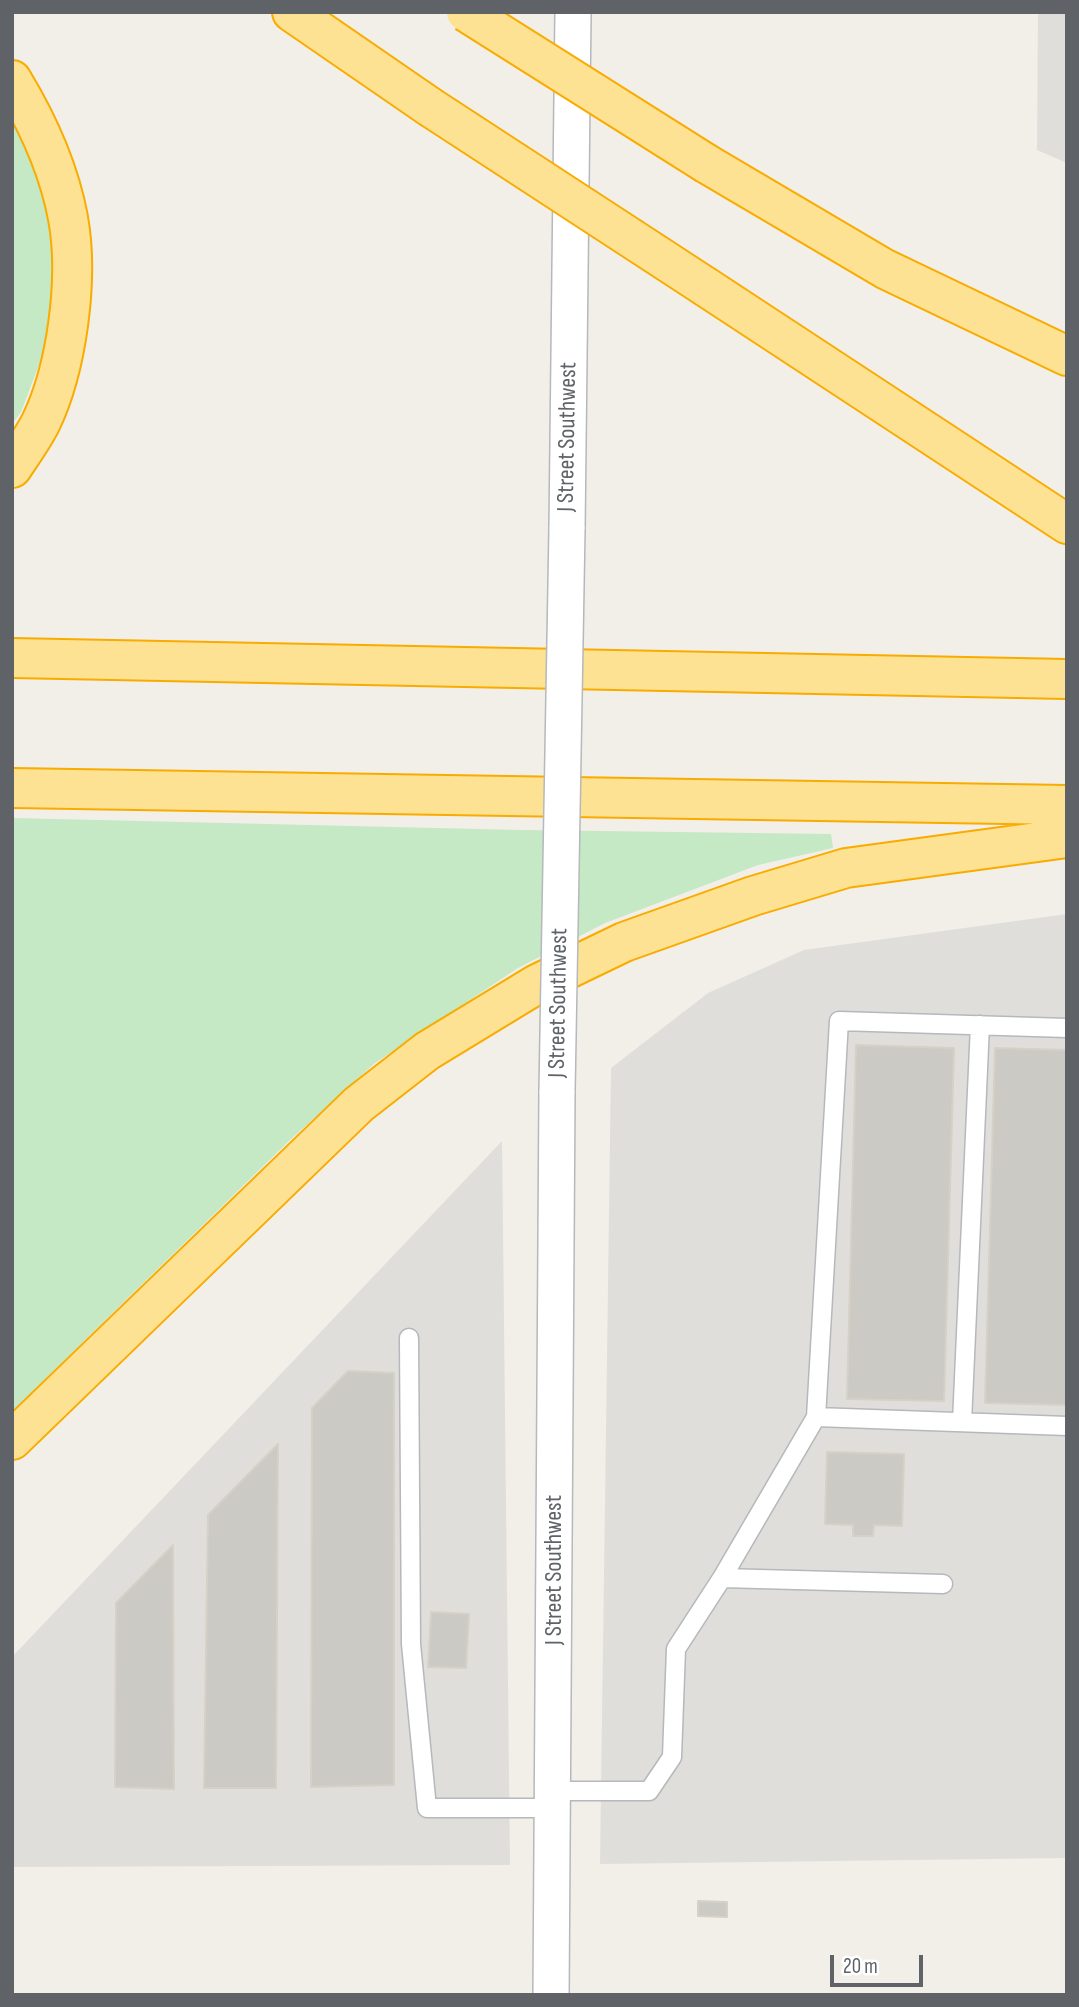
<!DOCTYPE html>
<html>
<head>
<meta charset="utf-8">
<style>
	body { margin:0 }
	#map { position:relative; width:1079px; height:2007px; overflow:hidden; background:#f1efe8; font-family:"Sofia Sans Condensed",sans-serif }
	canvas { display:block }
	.frame { position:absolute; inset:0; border:14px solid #5f6368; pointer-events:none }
	.scale { position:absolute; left:830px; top:1955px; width:93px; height:32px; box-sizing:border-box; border:4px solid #5f6368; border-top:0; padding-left:9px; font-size:21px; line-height:24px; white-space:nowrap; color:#5f6368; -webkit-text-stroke:5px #fff; paint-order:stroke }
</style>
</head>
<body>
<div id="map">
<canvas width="1079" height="2007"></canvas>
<div class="frame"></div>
<div class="scale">20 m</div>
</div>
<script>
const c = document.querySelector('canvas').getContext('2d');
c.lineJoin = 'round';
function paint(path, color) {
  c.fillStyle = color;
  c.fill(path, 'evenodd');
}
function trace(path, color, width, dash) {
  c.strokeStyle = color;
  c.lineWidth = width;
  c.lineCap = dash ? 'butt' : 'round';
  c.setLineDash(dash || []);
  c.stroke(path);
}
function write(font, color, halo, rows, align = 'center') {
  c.font = font + ' "Sofia Sans Condensed",sans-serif';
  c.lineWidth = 6;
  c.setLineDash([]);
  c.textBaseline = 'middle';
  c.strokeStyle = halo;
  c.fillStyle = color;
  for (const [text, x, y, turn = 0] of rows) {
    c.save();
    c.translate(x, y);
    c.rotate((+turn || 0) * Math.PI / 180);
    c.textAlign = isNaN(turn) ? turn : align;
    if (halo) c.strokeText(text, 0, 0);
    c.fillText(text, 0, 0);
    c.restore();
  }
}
const industrial = new Path2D(`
	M 1038,12 L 1067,12 L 1067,163 L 1037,150 Z
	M 1067,914 L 1067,1858 L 600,1864 L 611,1068 L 708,993 L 804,950 Z
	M 502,1141 L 510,1865 L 12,1867 L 12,1657 Z`);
const green = new Path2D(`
	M 12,108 L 36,160 L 48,212 L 56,275 L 50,336 L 21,412 L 12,424 Z
	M 12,818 L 521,830 L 831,834 L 833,848 L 758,865 L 605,923 L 518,968 L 375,1063 L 291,1139 L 12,1411 Z`);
const building = new Path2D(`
	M 856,1045 L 954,1048 L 944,1401 L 847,1399 Z
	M 995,1048 L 1067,1050 L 1067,1405 L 985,1403 Z
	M 348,1371 L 394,1373 L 394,1785 L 311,1787 L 312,1408 Z
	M 278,1444 L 276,1788 L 204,1788 L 208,1515 Z
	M 827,1452 L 904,1454 L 902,1526 L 874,1525 L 873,1536 L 853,1536 L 853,1525 L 825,1524 Z
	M 173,1545 L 174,1789 L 115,1787 L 116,1603 Z
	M 431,1612 L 469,1614 L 466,1668 L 428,1667 Z
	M 698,1901 L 727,1902 L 727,1917 L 698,1916 Z`);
const lane = new Path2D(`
	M 409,1338 L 411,1644 L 427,1808 L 554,1808
	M 816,1417 L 1067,1426
	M 962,1422 L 980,1025
	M 722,1578 L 816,1417 L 839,1021 L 1067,1028
	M 554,1791 L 649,1791 L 672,1757 L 676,1649 L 722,1578 L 943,1584`);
const street = new Path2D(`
	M 567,529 L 573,12
	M 551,1995 L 557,1091`);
const highway = new Path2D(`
	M 292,12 L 430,107
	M 12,80 C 38,123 59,169 68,218 C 79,278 67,368 41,422 C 33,438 22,453 12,468
	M 707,164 L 885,269 L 1067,356
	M 706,287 L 1067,524
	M 12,658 L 1067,679
	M 12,788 L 1067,805
	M 12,1440 L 359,1104 L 427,1051 L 537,984 L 624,942 L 753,896 L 846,868 L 1067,838`);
const streetBridge = new Path2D(`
	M 557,1091 L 567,529`);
const highwayBridge = new Path2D(`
	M 466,12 L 707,164
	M 430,107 L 706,287`);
const streetNames = [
	["J Street Southwest",568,437,-89],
	["J Street Southwest",559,1003,-89],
	["J Street Southwest",555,1570,-90]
];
paint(industrial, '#e0deda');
paint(green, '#c5e8c5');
paint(building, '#cccac5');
trace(building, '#d6d1c6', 2);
trace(lane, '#b5b8bc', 21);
trace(street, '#b5b8bc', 38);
trace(highway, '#f9ab00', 42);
trace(lane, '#fff', 18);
trace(street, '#fff', 35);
trace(highway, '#fde293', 38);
trace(streetBridge, '#b5b8bc', 38, []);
trace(highwayBridge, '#f9ab00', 42, []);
trace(streetBridge, '#fff', 35);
trace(highwayBridge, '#fde293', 38);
write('24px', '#5f6368', '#fff', streetNames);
</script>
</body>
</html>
